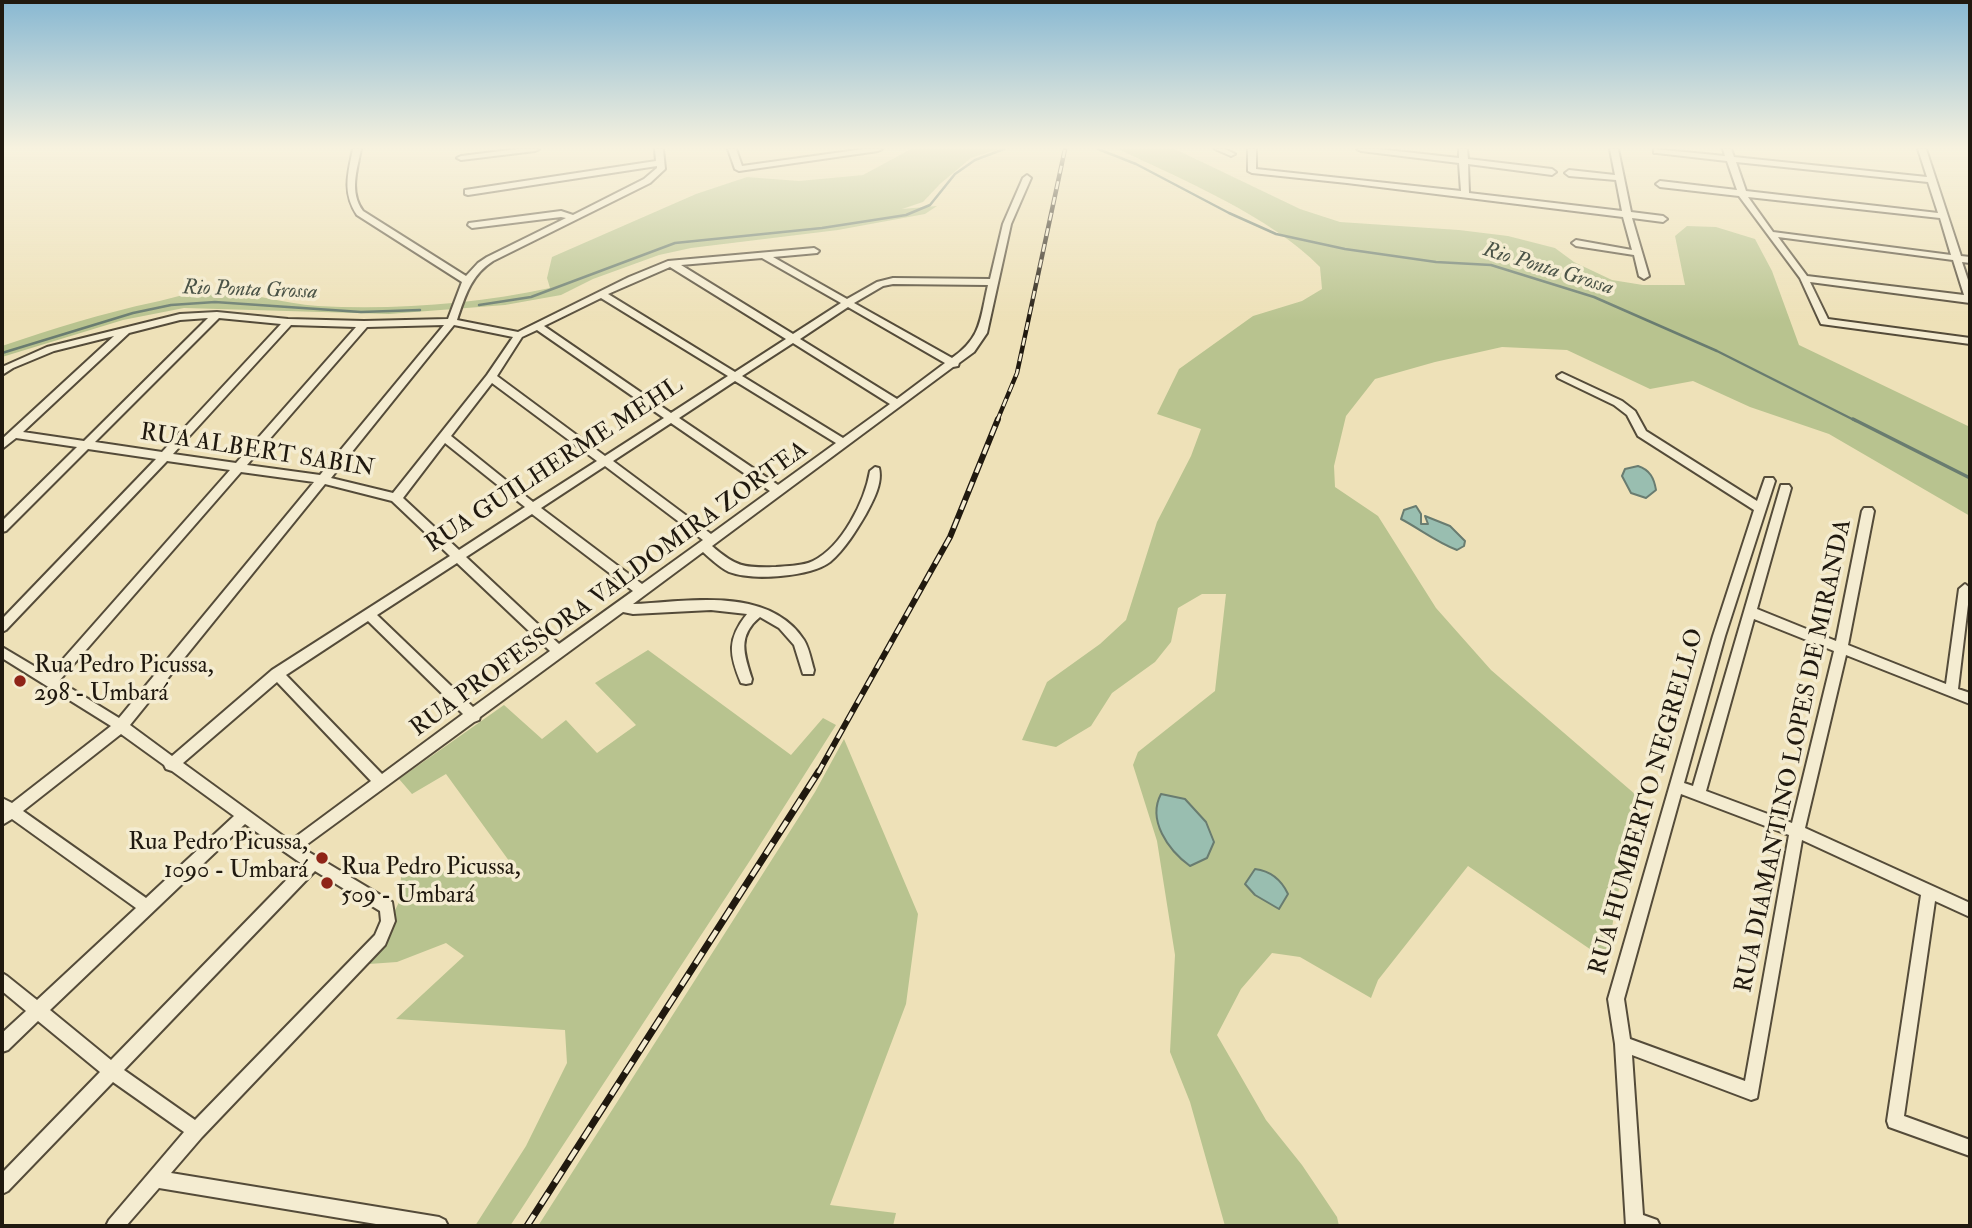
<!DOCTYPE html>
<html>
<head>
<meta charset="utf-8">
<style>
	body { margin:0 }
	#map { position:relative; width:1972px; height:1228px; overflow:hidden; background:#eee1b8; font-family:"IM FELL Double Pica",serif }
	canvas { display:block }
	.frame { position:absolute; inset:0; border:4px solid #20190f; pointer-events:none }
</style>
</head>
<body>
<div id="map">
<canvas width="1972" height="1228"></canvas>
<div class="frame"></div>
</div>
<script>
const c = document.querySelector('canvas').getContext('2d');
c.lineJoin = 'round';
function paint(path, color) {
  c.fillStyle = color;
  c.fill(path, 'evenodd');
}
function trace(path, color, width, dash) {
  c.strokeStyle = color;
  c.lineWidth = width;
  c.lineCap = dash ? 'butt' : 'round';
  c.setLineDash(dash || []);
  c.stroke(path);
}
function write(font, color, halo, rows, align = 'center') {
  c.font = font + ' "IM FELL Double Pica",serif';
  c.lineWidth = 7;
  c.setLineDash([]);
  c.textBaseline = 'middle';
  c.strokeStyle = halo;
  c.fillStyle = color;
  for (const [text, x, y, turn = 0] of rows) {
    c.save();
    c.translate(x, y);
    c.rotate((+turn || 0) * Math.PI / 180);
    c.textAlign = isNaN(turn) ? turn : align;
    if (halo) c.strokeText(text, 0, 0);
    c.fillText(text, 0, 0);
    c.restore();
  }
}
const green = new Path2D(`
	M 911,149 L 998,149 L 971,158 L 940,184 L 923,202 L 902,209 L 937,206 L 925,214 L 838,230 L 691,248 L 659,255 L 593,279 L 561,295 L 505,305 L 389,314 L 184,308 L 123,320 L 2,357 L 2,346 C 52,329 103,313 155,302 C 170,299 186,293 202,292 C 240,288 279,304 318,306 C 395,310 475,304 550,288 L 547,278 L 552,257 L 696,194 L 747,177 L 799,181 L 863,175 Z
	M 1118,149 L 1175,149 L 1300,209 L 1340,222 L 1459,230 L 1508,236 L 1555,248 L 1574,262 L 1612,280 L 1643,285 L 1685,285 L 1675,236 L 1687,226 L 1716,227 L 1755,239 L 1772,271 L 1799,345 L 1970,427 L 1970,516 L 1829,434 L 1750,407 L 1693,381 L 1650,389 L 1567,350 L 1502,347 L 1435,362 L 1375,379 L 1346,416 L 1334,466 L 1335,487 L 1378,516 L 1436,608 L 1491,670 L 1636,795 L 1606,960 L 1468,866 L 1378,980 L 1371,998 L 1300,957 L 1272,953 L 1241,989 L 1217,1035 L 1266,1120 L 1302,1165 L 1337,1217 L 1339,1226 L 1225,1226 L 1190,1102 L 1170,1052 L 1175,955 L 1157,841 L 1133,765 L 1138,752 L 1215,691 L 1226,594 L 1202,594 L 1178,608 L 1171,642 L 1155,662 L 1112,693 L 1091,726 L 1056,747 L 1022,740 L 1047,682 L 1100,644 L 1126,620 L 1157,522 L 1191,456 L 1201,429 L 1157,414 L 1179,369 L 1253,316 L 1302,301 L 1322,289 L 1320,267 C 1270,216 1183,180 1118,149 Z
	M 648,650 L 791,755 L 823,718 L 836,725 L 751,859 L 510,1226 L 475,1226 L 526,1146 L 567,1063 L 565,1030 L 396,1019 L 464,956 L 446,943 L 397,962 L 369,964 L 400,900 L 401,876 L 512,865 L 446,774 L 412,794 L 399,779 L 504,705 L 542,739 L 566,720 L 597,753 L 636,725 L 595,683 Z
	M 844,739 L 918,914 L 906,1004 L 830,1205 L 896,1213 L 893,1226 L 538,1226 L 815,792 Z`);
const water = new Path2D(`
	M 1638,466 C 1650,470 1654,478 1656,490 L 1646,498 L 1631,493 L 1622,476 L 1625,469 Z
	M 1416,506 L 1421,514 L 1421,524 L 1428,524 L 1425,516 L 1450,526 L 1465,541 L 1464,546 L 1457,550 C 1436,542 1420,529 1401,519 L 1404,510 Z
	M 1161,794 L 1185,799 L 1206,822 L 1214,842 L 1207,858 L 1190,866 C 1168,850 1147,820 1161,794 Z
	M 1255,869 C 1271,871 1281,879 1288,894 L 1279,909 L 1255,895 L 1245,884 Z`);
const streamFar1 = new Path2D(`
	M 1098,149 L 1136,164 L 1229,213 L 1276,234 L 1345,249 L 1436,262 L 1491,265 L 1594,297 L 1717,351 L 1856,421
	M 479,305 L 531,297 L 675,243 L 822,228 L 906,215 L 930,205 L 955,174 L 975,160 L 1004,149
	M 2,353 L 133,313 L 171,305 L 215,302 L 361,312 L 420,310`);
const stream = new Path2D(`
	M 1853,419 L 1970,478`);
const minor = new Path2D(`
	M 353,149 L 361,149 C 357,170 349,192 363,211 L 466,276 L 478,263 L 487,257 L 566,218 L 561,217 L 472,228 L 468,225 L 469,223 L 561,211 L 573,215 L 644,179 L 657,168 L 657,166 L 468,195 L 465,194 L 465,190 L 656,161 L 655,149 L 663,149 L 665,169 L 650,183 L 493,261 C 471,275 465,296 457,320 L 518,332 L 629,277 L 668,261 L 814,248 L 819,251 L 817,253 L 773,257 L 847,299 L 877,282 L 893,278 L 990,279 L 1003,224 L 1023,178 L 1027,175 L 1031,178 L 1011,224 L 987,333 L 974,352 L 959,363 L 958,366 L 953,367 L 712,546 C 736,567 744,568 776,567 C 787,566 803,566 813,561 C 842,547 865,501 870,471 L 875,467 L 879,468 C 883,483 873,501 866,514 C 856,531 845,549 830,562 C 810,577 752,581 729,572 C 719,567 711,559 703,552 L 633,604 C 687,602 768,585 804,640 C 809,648 811,660 814,670 L 813,674 L 803,674 L 794,645 L 779,628 L 760,617 C 737,636 744,654 752,679 L 751,683 L 746,684 L 741,683 C 729,654 727,639 747,614 L 711,610 L 633,614 L 623,612 L 480,717 L 479,720 L 474,722 L 302,848 L 392,902 L 395,921 L 385,945 L 202,1137 L 171,1173 L 439,1217 L 445,1220 L 448,1226 L 388,1226 L 159,1188 L 126,1226 L 106,1226 L 109,1220 L 184,1132 L 113,1082 L 8,1191 L 2,1194 L 2,1173 L 100,1072 L 38,1021 L 8,1050 L 2,1052 L 2,1033 L 26,1011 L 2,991 L 2,973 L 7,976 L 37,1000 L 136,908 L 12,819 L 2,825 L 2,798 L 12,803 L 111,726 L 2,658 L 2,647 L 49,675 L 230,470 L 167,461 L 6,630 L 2,632 L 2,619 L 156,459 L 88,449 L 6,531 L 2,532 L 2,521 L 77,447 L 16,438 L 2,449 L 2,439 L 114,336 L 54,351 L 13,368 L 2,375 L 2,367 L 47,347 L 180,314 L 217,312 L 288,319 L 364,321 L 448,319 L 462,282 L 357,215 C 342,193 348,173 353,149 ZM 762,258 L 841,303 L 793,334 L 681,265 ZM 670,267 L 786,339 L 735,372 L 608,294 ZM 893,284 L 988,285 C 980,319 982,337 952,358 L 854,303 L 883,286 ZM 601,298 L 728,376 L 671,413 L 544,326 ZM 848,307 L 945,363 L 897,399 L 800,339 ZM 208,318 L 84,441 L 23,432 L 129,333 L 180,320 ZM 219,318 L 281,324 L 162,452 L 95,442 ZM 291,325 L 356,327 L 236,463 L 173,454 ZM 444,325 L 320,475 L 247,465 L 367,327 ZM 454,325 L 513,337 L 487,375 L 393,493 L 331,478 ZM 537,330 L 664,418 L 605,456 L 497,376 L 522,337 ZM 793,343 L 890,404 L 843,438 L 742,376 ZM 735,381 L 836,443 L 778,485 L 679,418 ZM 492,383 L 597,461 L 533,502 L 451,436 ZM 671,423 L 770,491 L 711,534 L 613,461 ZM 445,443 L 525,507 L 459,550 L 403,498 ZM 605,466 L 703,540 L 642,584 L 541,508 ZM 241,472 L 314,482 L 119,718 L 59,681 ZM 325,484 L 392,501 L 450,556 L 272,670 L 172,756 L 130,725 ZM 532,514 L 633,591 L 559,644 L 466,557 ZM 457,563 L 550,651 L 473,707 L 377,615 ZM 368,621 L 463,714 L 382,774 L 286,675 ZM 277,682 L 371,781 L 290,841 L 183,763 ZM 121,734 L 164,765 L 166,769 L 172,771 L 234,816 L 146,898 L 23,811 ZM 245,824 L 302,864 L 111,1060 L 50,1010 ZM 315,871 L 380,911 L 381,921 L 375,935 L 195,1120 L 124,1070 Z
	M 518,149 L 539,149 L 535,151 L 461,160 L 457,158 L 461,156 Z
	M 728,149 L 736,149 L 742,166 L 864,149 L 882,149 L 878,151 L 739,171 L 735,169 Z
	M 1215,149 L 1225,149 L 1235,154 L 1231,156 Z
	M 1248,149 L 1256,149 L 1256,169 L 1461,191 L 1459,163 L 1361,151 L 1357,149 L 1378,149 L 1459,158 L 1459,149 L 1467,149 L 1468,159 L 1552,169 L 1556,172 L 1552,175 L 1468,164 L 1469,193 L 1622,211 L 1616,180 L 1569,176 L 1565,173 L 1569,170 L 1615,175 L 1610,149 L 1618,149 L 1631,212 L 1663,216 L 1667,219 L 1663,222 L 1632,218 L 1649,276 L 1644,279 L 1639,276 L 1634,255 L 1576,246 L 1572,243 L 1576,240 L 1632,250 L 1623,217 L 1347,183 L 1252,173 L 1248,171 Z
	M 1654,149 L 1725,156 L 1723,149 L 1731,149 L 1734,157 L 1927,177 L 1918,149 L 1926,149 L 1961,256 L 1970,257 L 1970,263 L 1962,262 L 1970,286 L 1970,303 L 1810,282 L 1828,319 L 1970,338 L 1970,344 L 1821,324 L 1800,278 L 1739,196 L 1660,187 L 1656,184 L 1660,181 L 1737,190 L 1727,161 L 1657,153 L 1654,153 ZM 1736,162 L 1928,182 L 1938,213 L 1746,191 ZM 1748,197 L 1940,218 L 1951,255 L 1773,232 ZM 1778,237 L 1953,260 L 1964,295 L 1807,276 Z
	M 1562,373 L 1622,401 L 1635,411 L 1646,431 L 1757,501 L 1765,478 L 1773,478 L 1775,481 L 1725,636 L 1684,783 L 1693,786 L 1781,485 L 1789,485 L 1791,488 L 1757,609 L 1836,641 L 1862,511 L 1864,508 L 1872,508 L 1874,511 L 1848,645 L 1946,684 L 1959,589 L 1965,584 L 1970,588 L 1958,689 L 1970,693 L 1970,704 L 1846,655 L 1805,828 L 1970,903 L 1970,917 L 1935,901 L 1904,1116 L 1970,1140 L 1970,1156 L 1889,1127 L 1887,1121 L 1921,895 L 1802,840 L 1757,1098 L 1751,1100 L 1632,1055 L 1643,1215 L 1657,1220 L 1660,1226 L 1626,1226 L 1615,1044 L 1608,999 L 1713,636 L 1754,510 L 1638,436 L 1627,415 L 1614,405 L 1558,378 L 1557,376 ZM 1754,619 L 1834,651 L 1792,823 L 1706,791 ZM 1681,794 L 1789,835 L 1745,1081 L 1630,1039 L 1624,999 Z`);
const railFar2 = new Path2D(`
	M 997,421 L 1017,373 L 1065,149`);
const railFar1 = new Path2D(`
	M 818,773 L 950,537 L 998,419`);
const rail = new Path2D(`
	M 527,1226 L 819,771`);
const markers = [
	[20,681,7,"#8f2418"],
	[322,858,7,"#8f2418"],
	[327,883,7,"#8f2418"]
];
const farWaternames = [
	["Rio Ponta Grossa",1548,270,17],
	["Rio Ponta Grossa",250,291,2]
];
const streetNames = [
	["RUA ALBERT SABIN",257,452,9],
	["RUA GUILHERME MEHL",555,466,-33],
	["RUA PROFESSORA VALDOMIRA ZORTEA",610,590,-36],
	["RUA DIAMANTINO LOPES DE MIRANDA",1795,756,-78],
	["RUA HUMBERTO NEGRELLO",1648,802,-74]
];
const poiNames = [
	["Rua Pedro Picussa,",34,667],
	["298 - Umbará",34,695],
	["Rua Pedro Picussa,",308,844,"right"],
	["1090 - Umbará",308,872,"right"],
	["Rua Pedro Picussa,",341,869],
	["509 - Umbará",341,897]
];
paint(green, '#b8c38f');
paint(water, '#99beb0');
trace(water, '#697c70', 2);
trace(streamFar1, '#697c70', 2.5);
trace(stream, '#697c70', 3.5);
trace(minor, '#544b39', 4);
paint(minor, '#f4ecd1');
trace(railFar2, '#20190f', 4.5);
trace(railFar1, '#20190f', 6);
trace(rail, '#20190f', 7);
trace(railFar2, '#f4ecd1', 2.5, [8]);
trace(railFar1, '#f4ecd1', 3.5, [10]);
trace(rail, '#f4ecd1', 4.5, [13]);
const sky = c.createLinearGradient(0, 0, 0, 321);
sky.addColorStop(0, '#88b8d2');
sky.addColorStop(0.46, '#f7f2df');
sky.addColorStop(1, '#f7f2df00');
c.fillStyle = sky;
c.fillRect(0, 0, 1972, 321);
for (const [x, y, r, color] of markers) {
  const dot = new Path2D();
  dot.arc(x, y, r, 0, 2 * Math.PI);
  c.fillStyle = color;
  c.fill(dot);
  trace(dot, '#f4ecd1', 2.5);
}
write('italic 21px', '#4a5347', '#f4ecd1', farWaternames);
write('24px', '#20190f', '#f4ecd1', streetNames);
write('24px', '#20190f', '#f4ecd1', poiNames, 'left');
</script>
</body>
</html>
